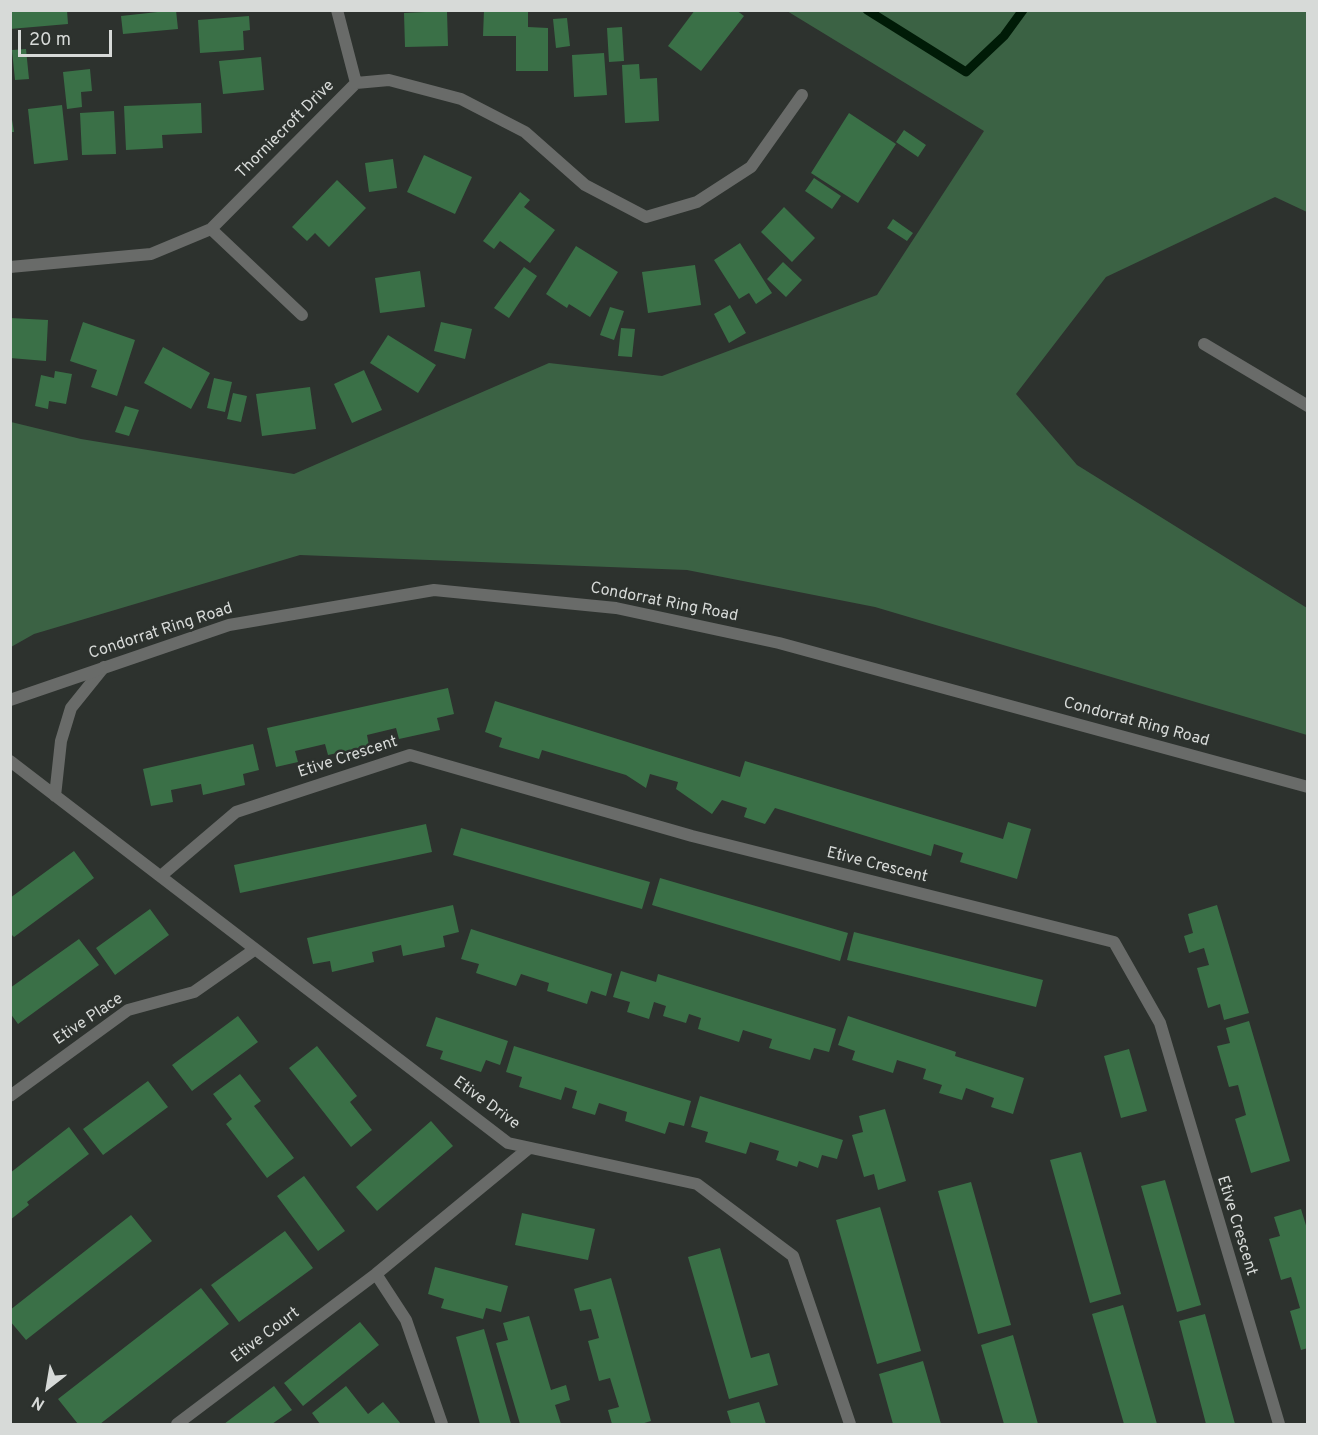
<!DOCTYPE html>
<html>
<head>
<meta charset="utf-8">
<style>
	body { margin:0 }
	#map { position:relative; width:1318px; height:1435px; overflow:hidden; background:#2d322e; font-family:Overpass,sans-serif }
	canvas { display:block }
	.frame { position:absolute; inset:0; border:12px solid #d7dad8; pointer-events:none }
	.north { position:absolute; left:18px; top:1357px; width:60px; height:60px; -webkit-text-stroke:4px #2d322e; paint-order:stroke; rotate:211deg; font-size:16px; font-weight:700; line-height:24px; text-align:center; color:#d7dad8 }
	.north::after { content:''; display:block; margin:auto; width:21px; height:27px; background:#d7dad8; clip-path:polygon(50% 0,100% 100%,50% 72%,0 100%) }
	.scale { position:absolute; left:18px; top:30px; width:94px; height:27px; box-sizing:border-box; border:3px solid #d7dad8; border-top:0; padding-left:8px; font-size:18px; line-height:21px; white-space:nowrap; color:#d7dad8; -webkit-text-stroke:4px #2d322e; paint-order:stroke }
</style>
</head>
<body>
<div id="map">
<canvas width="1318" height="1435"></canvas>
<div class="frame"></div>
<div class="north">N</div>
<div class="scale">20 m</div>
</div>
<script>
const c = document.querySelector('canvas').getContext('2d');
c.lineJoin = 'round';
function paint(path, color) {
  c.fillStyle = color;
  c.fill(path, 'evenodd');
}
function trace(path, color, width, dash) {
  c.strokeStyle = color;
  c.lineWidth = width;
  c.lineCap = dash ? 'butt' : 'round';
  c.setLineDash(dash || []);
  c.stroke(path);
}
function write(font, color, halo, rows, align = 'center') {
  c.font = font + ' Overpass,sans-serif';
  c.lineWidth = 5;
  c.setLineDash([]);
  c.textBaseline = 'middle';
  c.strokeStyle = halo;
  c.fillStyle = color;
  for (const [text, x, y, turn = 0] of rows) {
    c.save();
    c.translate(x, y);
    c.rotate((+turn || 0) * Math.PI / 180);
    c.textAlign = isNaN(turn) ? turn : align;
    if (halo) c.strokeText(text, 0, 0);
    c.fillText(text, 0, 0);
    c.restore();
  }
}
const green = new Path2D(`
	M 787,11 L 1307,11 L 1307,212 L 1275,197 L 1106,277 L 1016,394 L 1077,465 L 1307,608 L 1307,735 L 875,607 L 687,570 L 300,555 L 34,634 L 11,647 L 11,422 L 81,439 L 294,474 L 549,363 L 662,376 L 877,295 L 984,131 Z`);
const stream = new Path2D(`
	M 867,10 L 966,72 L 1004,36 L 1023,10`);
const building = new Path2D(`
	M 10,10 L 67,10 L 68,24 L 10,29 Z
	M 176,10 L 178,29 L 123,34 L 121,16 Z
	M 484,10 L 528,10 L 528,27 L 548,28 L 548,71 L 516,71 L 516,36 L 483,36 Z
	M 695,10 L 736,10 L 744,16 L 701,71 L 668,46 Z
	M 447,11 L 448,46 L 405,47 L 404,13 Z
	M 249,16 L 250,30 L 243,31 L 244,50 L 200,53 L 198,20 Z
	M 567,18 L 570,46 L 556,48 L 553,19 Z
	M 622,27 L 624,61 L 609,62 L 607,28 Z
	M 26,49 L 29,79 L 15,80 L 12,50 Z
	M 604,53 L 607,95 L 574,97 L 572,55 Z
	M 261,57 L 264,90 L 223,94 L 219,61 Z
	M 639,64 L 640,79 L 657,78 L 659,121 L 625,123 L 622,65 Z
	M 90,69 L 92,91 L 81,92 L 82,107 L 67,109 L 63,72 Z
	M 201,103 L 202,133 L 162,135 L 163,148 L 126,150 L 124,106 Z
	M 62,105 L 68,160 L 34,164 L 28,109 Z
	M 10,107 L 14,132 L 10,132 Z
	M 114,111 L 116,154 L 82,155 L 80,113 Z
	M 849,113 L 896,144 L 858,203 L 811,173 Z
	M 904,130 L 926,145 L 918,157 L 896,142 Z
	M 424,155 L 472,177 L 455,214 L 407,192 Z
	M 393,159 L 397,188 L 369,192 L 365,163 Z
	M 814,178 L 841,196 L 832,209 L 805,191 Z
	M 337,180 L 366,208 L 329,247 L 315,233 L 307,241 L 292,227 Z
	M 520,192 L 530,200 L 524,207 L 555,230 L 530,263 L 500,241 L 494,249 L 483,241 Z
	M 784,207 L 815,238 L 792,262 L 761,232 Z
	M 893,219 L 913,233 L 907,241 L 887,228 Z
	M 740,243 L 772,293 L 756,304 L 749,293 L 739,299 L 714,260 Z
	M 576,246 L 618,272 L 590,317 L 569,304 L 567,308 L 546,294 Z
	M 783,262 L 802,280 L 786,297 L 767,279 Z
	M 695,265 L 701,305 L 648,313 L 642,272 Z
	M 524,267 L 537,276 L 509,318 L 494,308 Z
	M 420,271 L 425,307 L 380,313 L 375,278 Z
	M 730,305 L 746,333 L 729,343 L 714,314 Z
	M 610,307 L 624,311 L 614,340 L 600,335 Z
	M 10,318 L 48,320 L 46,361 L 10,358 Z
	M 83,322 L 135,340 L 117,396 L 91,387 L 97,370 L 70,361 Z
	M 441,322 L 472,329 L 465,359 L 434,351 Z
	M 621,328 L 635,329 L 632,357 L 618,356 Z
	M 388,335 L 436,365 L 418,393 L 370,363 Z
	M 163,347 L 210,373 L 191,409 L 144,383 Z
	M 364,370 L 382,410 L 352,423 L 334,384 Z
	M 55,371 L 72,374 L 66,404 L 49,401 L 48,409 L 35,406 L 41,375 L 54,378 Z
	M 214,378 L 232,382 L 225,412 L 207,408 Z
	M 310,387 L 316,429 L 262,436 L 256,394 Z
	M 233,393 L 247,396 L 241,422 L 227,419 Z
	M 125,406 L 139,410 L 129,436 L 115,432 Z
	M 448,688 L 454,714 L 437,718 L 440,730 L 399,739 L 396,728 L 367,735 L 369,746 L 328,755 L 325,744 L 295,751 L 298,762 L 276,767 L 267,728 Z
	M 495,701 L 740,777 L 745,761 L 1003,839 L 1008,822 L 1031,829 L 1017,879 L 960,862 L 963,853 L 934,844 L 931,856 L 775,808 L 765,824 L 744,817 L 747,808 L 722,800 L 712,814 L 676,789 L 678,782 L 650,774 L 646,788 L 626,775 L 542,750 L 539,759 L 499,747 L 502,738 L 485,732 Z
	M 253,744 L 259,770 L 243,774 L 245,785 L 203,795 L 201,784 L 171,790 L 173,802 L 151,806 L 143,769 Z
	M 426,824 L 432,852 L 240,893 L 234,865 Z
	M 461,828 L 650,882 L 642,909 L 453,855 Z
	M 74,851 L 94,878 L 14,937 L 10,933 L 10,898 Z
	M 660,878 L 848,933 L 840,961 L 652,905 Z
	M 453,905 L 459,932 L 443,936 L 445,947 L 403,956 L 401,945 L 372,952 L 374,962 L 332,972 L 330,961 L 313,964 L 307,938 Z
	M 1217,905 L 1249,1013 L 1224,1020 L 1220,1004 L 1208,1008 L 1197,968 L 1209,965 L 1204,948 L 1189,953 L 1184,936 L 1193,933 L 1188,914 Z
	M 150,909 L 169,935 L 115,975 L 96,948 Z
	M 471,929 L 612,974 L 606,996 L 591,991 L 587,1004 L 547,991 L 549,983 L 521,974 L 516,986 L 476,973 L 479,964 L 461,959 Z
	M 854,932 L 1043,980 L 1036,1007 L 847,960 Z
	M 79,939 L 99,965 L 18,1024 L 10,1013 L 10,988 Z
	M 621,971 L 656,982 L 658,974 L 836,1029 L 829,1052 L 814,1048 L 810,1060 L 769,1048 L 772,1039 L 743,1030 L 739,1042 L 698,1029 L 701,1018 L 689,1014 L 686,1023 L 663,1016 L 666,1006 L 654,1002 L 649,1019 L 627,1012 L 630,1002 L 613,997 Z
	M 238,1016 L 258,1042 L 192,1091 L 172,1065 Z
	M 848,1016 L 956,1052 L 955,1056 L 1024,1078 L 1013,1114 L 991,1107 L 994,1098 L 966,1088 L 962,1100 L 939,1093 L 942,1085 L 923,1079 L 926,1069 L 897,1060 L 893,1073 L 852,1060 L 855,1051 L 838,1045 Z
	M 436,1017 L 508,1041 L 500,1065 L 486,1060 L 481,1072 L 440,1059 L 443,1051 L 426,1046 Z
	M 1249,1021 L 1290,1161 L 1251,1173 L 1235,1119 L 1246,1115 L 1238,1085 L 1229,1087 L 1217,1046 L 1230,1043 L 1226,1028 Z
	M 317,1046 L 357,1096 L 350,1102 L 372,1130 L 351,1147 L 289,1068 Z
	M 514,1046 L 691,1101 L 684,1126 L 669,1122 L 665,1134 L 625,1121 L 627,1112 L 599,1103 L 595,1115 L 572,1108 L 577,1091 L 565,1087 L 561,1100 L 519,1087 L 522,1077 L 506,1072 Z
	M 1129,1049 L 1147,1111 L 1121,1118 L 1104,1056 Z
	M 240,1074 L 261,1101 L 254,1106 L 294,1158 L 267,1178 L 226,1124 L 232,1119 L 213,1094 Z
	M 148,1081 L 168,1107 L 103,1155 L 83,1129 Z
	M 700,1096 L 843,1140 L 837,1159 L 822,1155 L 818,1168 L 799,1161 L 797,1167 L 776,1160 L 779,1151 L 750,1142 L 746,1154 L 705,1142 L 708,1132 L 691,1127 Z
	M 885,1109 L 906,1181 L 878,1190 L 874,1174 L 864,1177 L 852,1135 L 863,1132 L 859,1116 Z
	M 431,1121 L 453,1146 L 377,1211 L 356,1187 Z
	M 69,1127 L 89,1154 L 27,1202 L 29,1205 L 10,1220 L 10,1173 Z
	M 1081,1152 L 1121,1294 L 1090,1303 L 1050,1160 Z
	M 304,1176 L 345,1231 L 318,1251 L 277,1196 Z
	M 1165,1180 L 1201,1305 L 1177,1312 L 1141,1186 Z
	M 971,1182 L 1011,1325 L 978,1334 L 938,1191 Z
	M 880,1207 L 921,1351 L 877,1364 L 836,1220 Z
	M 1301,1209 L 1308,1232 L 1308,1348 L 1301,1350 L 1290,1311 L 1300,1308 L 1291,1277 L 1281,1280 L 1269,1239 L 1280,1236 L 1274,1217 Z
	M 522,1213 L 595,1229 L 588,1260 L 515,1245 Z
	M 131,1215 L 152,1241 L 26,1340 L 10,1321 L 10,1310 Z
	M 285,1231 L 313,1268 L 239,1322 L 211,1285 Z
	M 720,1248 L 751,1358 L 769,1353 L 778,1385 L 729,1399 L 688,1257 Z
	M 435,1267 L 508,1286 L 501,1312 L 486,1308 L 483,1319 L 441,1308 L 444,1299 L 428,1294 Z
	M 611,1278 L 651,1421 L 641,1424 L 612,1424 L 608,1410 L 619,1407 L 610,1378 L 599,1381 L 588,1341 L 599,1338 L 591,1309 L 580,1311 L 574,1289 Z
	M 201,1288 L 229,1324 L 100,1424 L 78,1424 L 58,1399 Z
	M 1123,1305 L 1157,1424 L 1124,1424 L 1092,1314 Z
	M 1205,1314 L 1235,1424 L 1206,1424 L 1179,1321 Z
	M 529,1316 L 551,1390 L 566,1385 L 570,1400 L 555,1405 L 561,1424 L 520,1424 L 496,1343 L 508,1340 L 503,1323 Z
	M 360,1322 L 379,1345 L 303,1406 L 284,1383 Z
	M 484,1329 L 511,1424 L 480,1424 L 456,1337 Z
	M 1013,1335 L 1038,1424 L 1004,1424 L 981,1345 Z
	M 923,1361 L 941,1424 L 893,1424 L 879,1374 Z
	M 274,1386 L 292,1410 L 272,1424 L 224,1424 Z
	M 346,1386 L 368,1414 L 383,1402 L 401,1424 L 320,1424 L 312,1413 Z
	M 759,1402 L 766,1424 L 731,1424 L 727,1411 Z`);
const minor = new Path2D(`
	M 337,10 L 356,83
	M 211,229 L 302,315
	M 10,267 L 151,254 L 211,229 L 356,83 L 389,80 L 461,99 L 525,132 L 585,185 L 646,217 L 697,202 L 751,167 L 802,95
	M 1204,344 L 1308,406
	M 10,761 L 508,1143 L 697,1184 L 793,1256 L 850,1424
	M 55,796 L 61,741 L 71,708 L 104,667
	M 162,875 L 236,812 L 410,755 L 692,836 L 1114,942 L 1160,1023 L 1279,1424
	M 10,1096 L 128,1010 L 194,992 L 254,950
	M 376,1274 L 406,1320 L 442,1424
	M 177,1424 L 376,1274 L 529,1148`);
const tertiary = new Path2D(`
	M 10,700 L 229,625 L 434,590 L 616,608 L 779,643 L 1308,787`);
const streetNames = [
	["Thorniecroft Drive",286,130,-45],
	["Condorrat Ring Road",664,603,11],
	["Condorrat Ring Road",161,632,-18],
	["Condorrat Ring Road",1136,723,15],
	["Etive Crescent",348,758,-18],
	["Etive Crescent",877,866,14],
	["Etive Place",89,1020,-34],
	["Etive Drive",486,1104,36],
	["Etive Crescent",1236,1226,73],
	["Etive Court",266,1336,-37]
];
paint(green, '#3b6244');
trace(stream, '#001b07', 9);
paint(building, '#3a7047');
trace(minor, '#696b69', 12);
trace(tertiary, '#696b69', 12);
write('16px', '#d7dad8', '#2d322e', streetNames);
</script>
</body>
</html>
